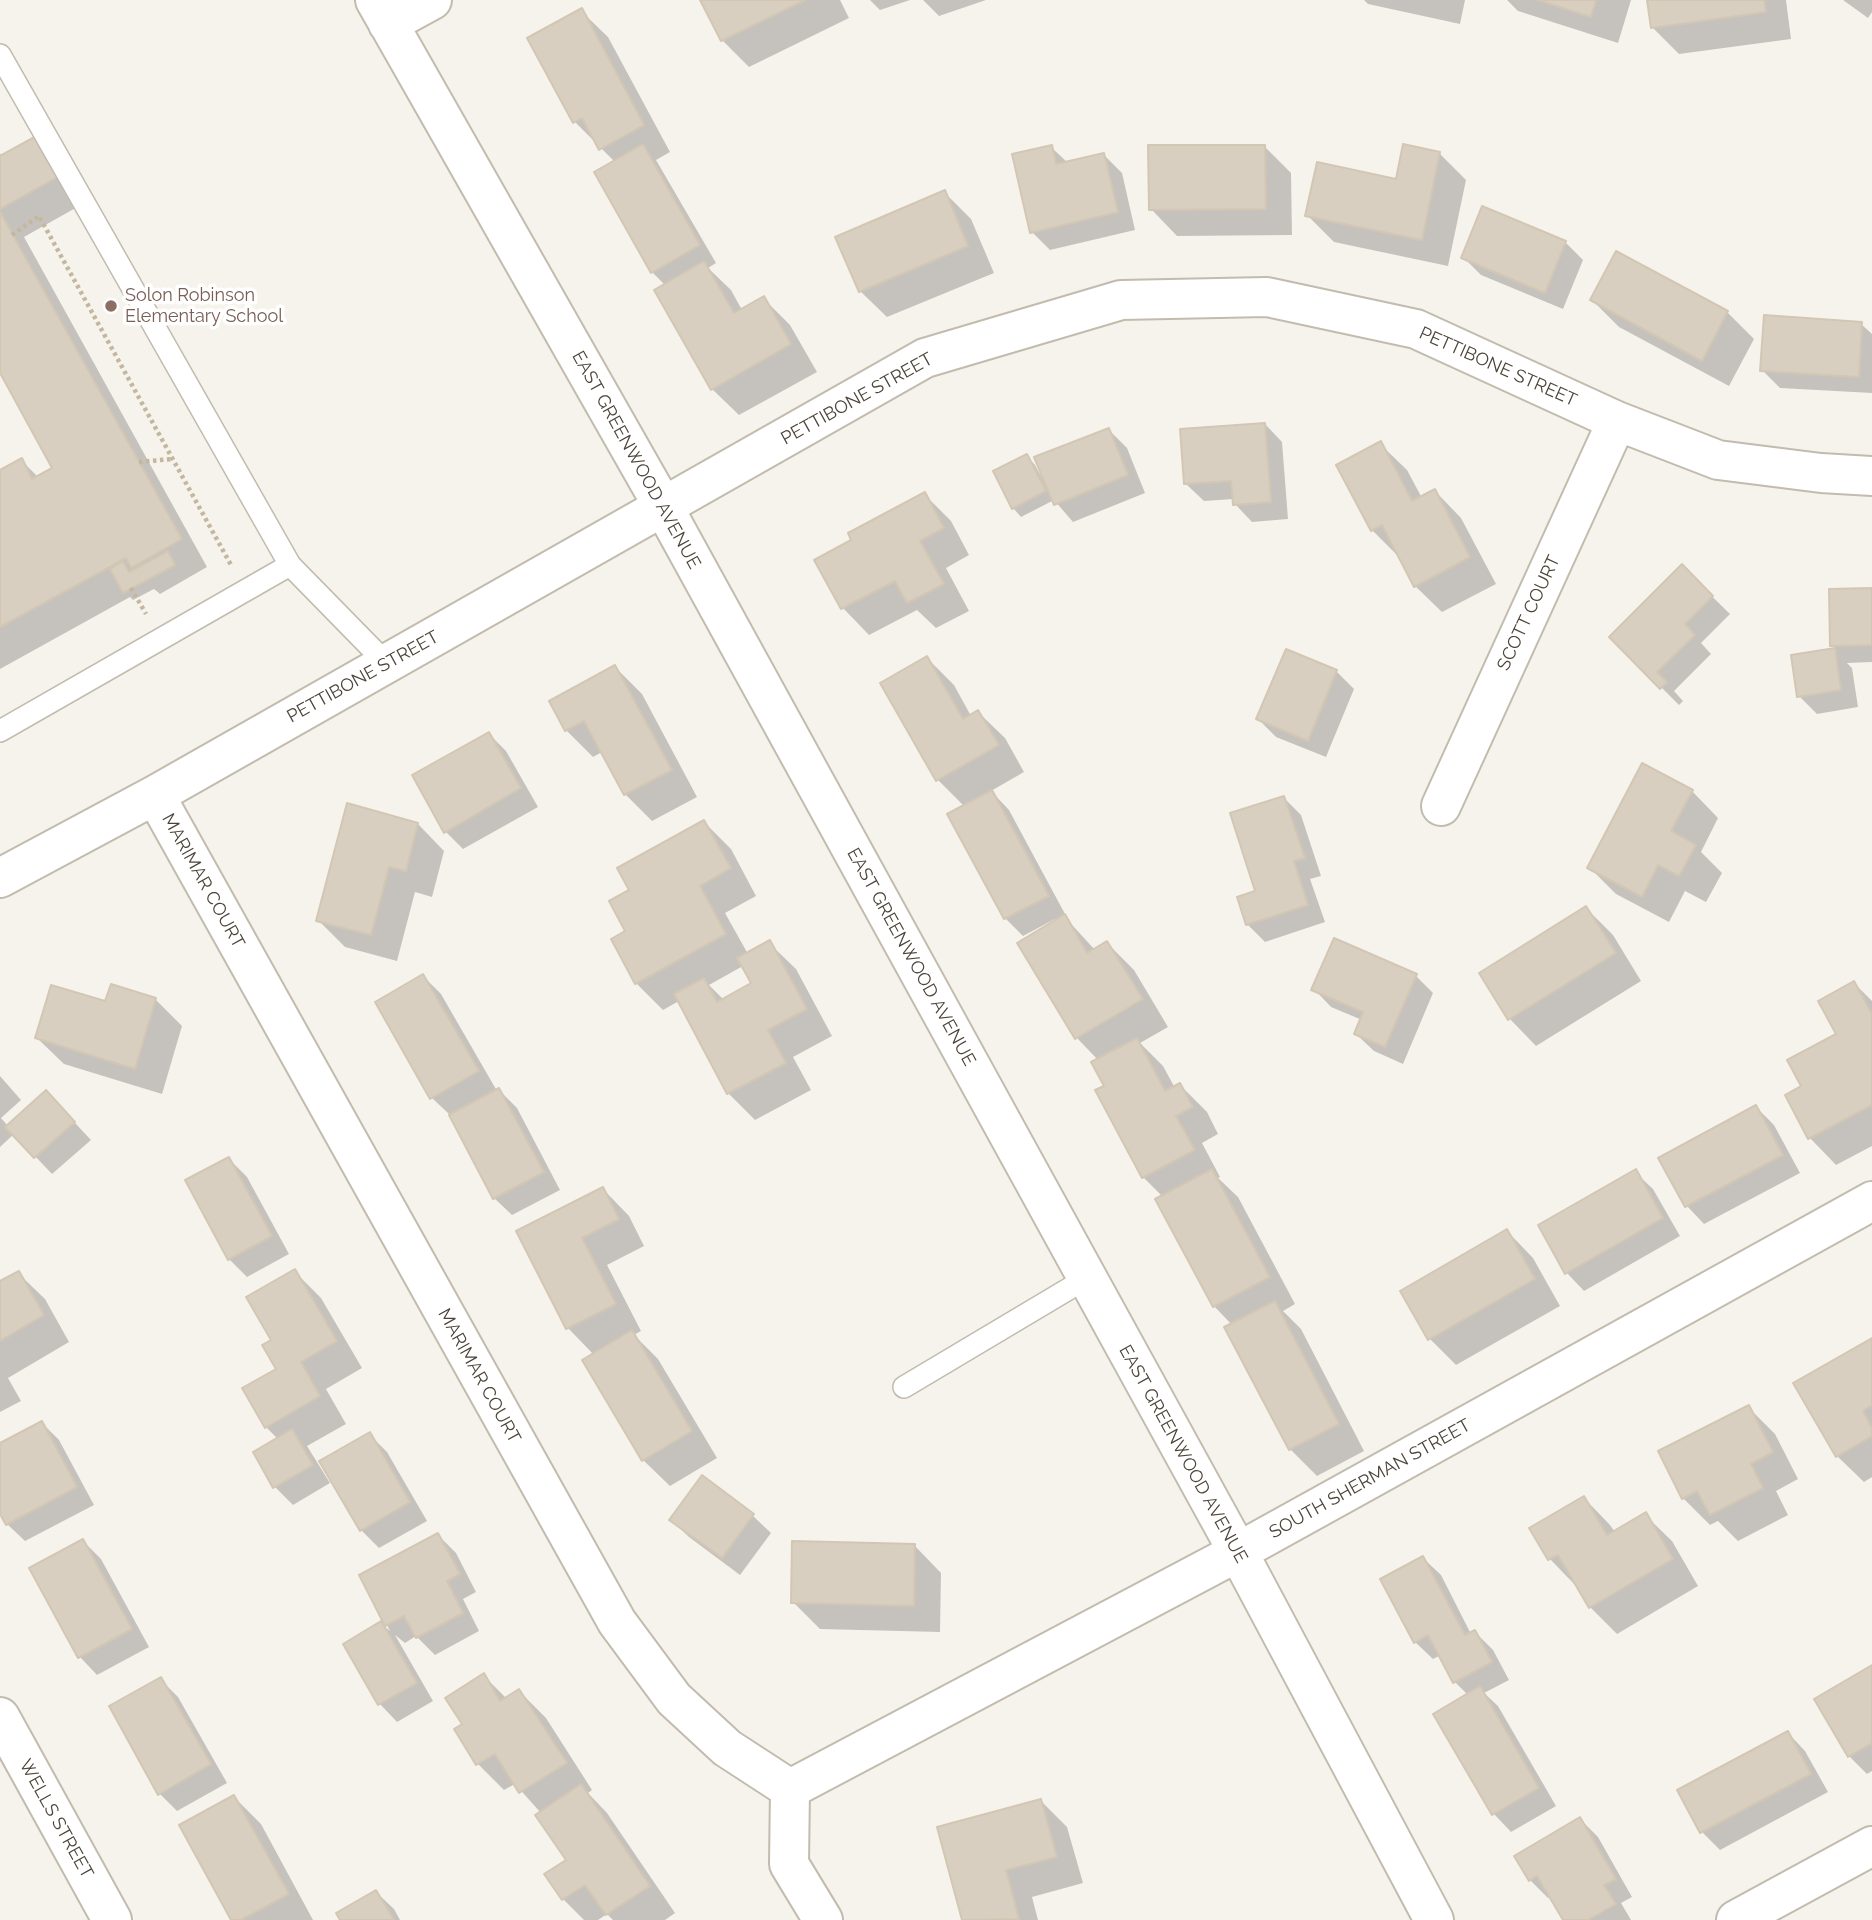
<!DOCTYPE html>
<html>
<head>
<meta charset="utf-8">
<style>
	body { margin:0 }
	canvas { display:block; background:#f6f3ec }
</style>
</head>
<body>
<canvas width="1872" height="1920"></canvas>
<script>
const c = document.querySelector('canvas').getContext('2d');
c.lineJoin = 'round';
function paint(path, color) {
  c.fillStyle = color;
  c.fill(path, 'evenodd');
}
function trace(path, color, width, dash) {
  c.strokeStyle = color;
  c.lineWidth = width;
  c.lineCap = dash ? 'butt' : 'round';
  c.setLineDash(dash || []);
  c.stroke(path);
}
function write(font, color, halo, rows, align = 'center') {
  c.font = font + ' Raleway,sans-serif';
  c.lineWidth = 7;
  c.setLineDash([]);
  c.textBaseline = 'middle';
  c.strokeStyle = halo;
  c.fillStyle = color;
  for (const [text, x, y, turn = 0] of rows) {
    c.save();
    c.translate(x, y);
    c.rotate((+turn || 0) * Math.PI / 180);
    c.textAlign = isNaN(turn) ? turn : align;
    if (halo) c.strokeText(text, 0, 0);
    c.fillText(text, 0, 0);
    c.restore();
  }
}
const shadow = new Path2D(`
	M 702,0 L 840,0 L 849,18 L 749,67 L 722,40 Z
	M 870,0 L 910,0 L 880,10 Z
	M 923,0 L 986,0 L 939,16 Z
	M 1364,0 L 1465,0 L 1460,24 L 1368,4 Z
	M 1507,0 L 1631,0 L 1618,43 L 1518,11 Z
	M 1649,0 L 1786,0 L 1791,39 L 1679,54 L 1652,27 Z
	M 1843,0 L 1872,0 L 1872,12 L 1868,18 Z
	M 581,11 L 608,37 L 670,152 L 656,160 L 716,263 L 708,268 L 731,290 L 742,310 L 763,298 L 790,325 L 817,372 L 739,415 L 712,389 L 665,285 L 652,272 L 615,162 L 575,122 L 530,39 Z
	M 40,136 L 88,201 L 24,237 L 207,567 L 160,594 L 154,589 L 133,600 L 130,597 L 0,669 L 0,472 L 21,460 L 38,477 L 54,469 L 0,369 L 0,153 L 2,157 Z
	M 1051,147 L 1068,163 L 1104,155 L 1122,173 L 1135,230 L 1050,250 L 1032,232 Z
	M 1265,147 L 1291,173 L 1292,235 L 1177,236 L 1151,209 Z
	M 1439,153 L 1466,180 L 1448,266 L 1334,242 L 1307,215 L 1398,181 Z
	M 944,192 L 971,219 L 994,273 L 887,317 L 860,291 Z
	M 1565,242 L 1583,260 L 1563,309 L 1481,275 L 1463,257 Z
	M 1592,300 L 1727,312 L 1754,339 L 1729,386 L 1619,327 Z
	M 1861,324 L 1872,334 L 1872,393 L 1780,388 L 1762,370 Z
	M 1265,424 L 1282,442 L 1288,519 L 1252,522 L 1235,504 L 1234,499 L 1204,501 L 1186,484 Z
	M 1109,430 L 1127,448 L 1145,493 L 1073,522 L 1054,500 L 1021,517 L 1013,508 L 1027,456 L 1035,465 L 1042,478 Z
	M 1380,444 L 1407,470 L 1422,498 L 1435,491 L 1461,518 L 1496,584 L 1442,612 L 1415,586 L 1399,557 L 1372,530 L 1338,465 Z
	M 924,494 L 951,521 L 969,555 L 946,568 L 969,611 L 936,628 L 917,610 L 869,635 L 843,608 L 817,560 L 854,540 Z
	M 1682,567 L 1730,614 L 1701,643 L 1711,654 L 1674,691 L 1683,701 L 1679,705 L 1611,637 Z
	M 1872,590 L 1872,662 L 1847,663 L 1852,668 L 1858,707 L 1817,714 L 1799,696 L 1793,656 L 1836,649 L 1832,645 Z
	M 927,658 L 954,685 L 971,716 L 978,712 L 1005,738 L 1024,772 L 991,791 L 1009,810 L 1065,914 L 1063,915 L 1095,950 L 1107,943 L 1134,970 L 1168,1027 L 1140,1043 L 1163,1066 L 1175,1088 L 1180,1085 L 1207,1112 L 1218,1134 L 1202,1143 L 1220,1177 L 1218,1178 L 1238,1197 L 1295,1304 L 1283,1311 L 1301,1329 L 1364,1451 L 1317,1476 L 1290,1449 L 1232,1325 L 1214,1306 L 1163,1197 L 1143,1177 L 1106,1086 L 1098,1060 L 1077,1038 L 1020,944 L 1057,921 L 1055,919 L 1023,936 L 1005,918 L 964,806 L 938,780 Z
	M 615,667 L 642,694 L 697,797 L 652,821 L 625,794 L 602,752 L 593,757 L 566,730 Z
	M 1336,671 L 1354,689 L 1326,757 L 1276,737 L 1258,719 Z
	M 489,734 L 506,751 L 538,807 L 463,849 L 446,832 Z
	M 1692,791 L 1718,818 L 1701,852 L 1722,873 L 1706,902 L 1685,891 L 1669,922 L 1616,894 L 1589,867 Z
	M 1284,798 L 1301,815 L 1321,876 L 1310,879 L 1325,922 L 1265,942 L 1247,924 Z
	M 704,822 L 731,849 L 756,896 L 725,913 L 748,954 L 769,943 L 796,969 L 832,1036 L 793,1057 L 811,1090 L 755,1120 L 728,1093 L 679,1001 L 663,1010 L 636,983 L 613,940 L 627,932 L 631,891 ZM 743,966 L 753,984 L 724,1000 L 709,985 Z
	M 418,824 L 444,851 L 432,897 L 415,892 L 397,961 L 345,947 L 318,920 Z
	M 1586,908 L 1613,935 L 1641,981 L 1536,1046 L 1510,1019 Z
	M 423,976 L 441,994 L 497,1091 L 499,1090 L 517,1108 L 560,1190 L 512,1215 L 494,1198 L 450,1115 L 432,1098 Z
	M 1416,976 L 1433,993 L 1403,1064 L 1374,1051 L 1356,1034 L 1362,1020 L 1331,1007 L 1314,989 Z
	M 1854,983 L 1872,1001 L 1872,1146 L 1836,1165 L 1810,1138 L 1803,1087 L 1838,1034 Z
	M 155,999 L 182,1026 L 162,1094 L 64,1064 L 37,1038 L 106,1004 Z
	M 0,1076 L 21,1100 L 1,1118 L 8,1126 L 63,1110 L 91,1140 L 52,1174 L 14,1134 L 0,1147 Z
	M 1756,1107 L 1774,1125 L 1800,1173 L 1704,1224 L 1687,1206 L 1661,1158 Z
	M 229,1159 L 247,1177 L 289,1254 L 247,1277 L 229,1259 Z
	M 1635,1172 L 1653,1189 L 1680,1236 L 1584,1291 L 1567,1273 Z
	M 603,1189 L 629,1216 L 644,1246 L 607,1265 L 641,1331 L 634,1335 L 658,1359 L 717,1458 L 670,1486 L 643,1460 L 594,1355 L 568,1328 L 518,1232 Z
	M 1507,1231 L 1533,1258 L 1560,1306 L 1456,1365 L 1430,1339 Z
	M 294,1271 L 321,1298 L 362,1368 L 326,1389 L 346,1424 L 307,1446 L 330,1483 L 293,1505 L 275,1487 L 255,1453 L 278,1439 L 266,1427 L 278,1369 L 273,1341 Z
	M 18,1273 L 45,1299 L 69,1342 L 8,1378 L 21,1401 L 0,1412 L 0,1283 Z
	M 1872,1340 L 1872,1477 L 1864,1482 L 1837,1456 Z
	M 1748,1407 L 1775,1434 L 1798,1479 L 1776,1491 L 1788,1515 L 1738,1541 L 1718,1521 L 1710,1525 L 1683,1498 Z
	M 42,1423 L 59,1440 L 94,1505 L 25,1541 L 7,1524 L 0,1510 L 0,1445 Z
	M 369,1434 L 387,1452 L 427,1521 L 379,1548 L 361,1530 Z
	M 702,1478 L 753,1516 L 771,1533 L 740,1575 L 689,1537 L 671,1520 Z
	M 1584,1498 L 1610,1525 L 1615,1532 L 1645,1515 L 1672,1541 L 1698,1586 L 1617,1634 L 1590,1607 L 1576,1586 L 1550,1559 L 1532,1528 Z
	M 438,1535 L 456,1553 L 476,1592 L 463,1599 L 479,1631 L 435,1655 L 416,1636 L 405,1643 L 395,1635 L 433,1701 L 397,1722 L 380,1704 L 381,1623 L 390,1631 L 361,1576 Z
	M 83,1541 L 101,1559 L 149,1647 L 97,1675 L 80,1657 Z
	M 915,1546 L 941,1573 L 940,1632 L 820,1629 L 793,1602 Z
	M 1423,1558 L 1441,1575 L 1471,1634 L 1475,1632 L 1493,1650 L 1509,1680 L 1484,1693 L 1498,1706 L 1556,1806 L 1511,1832 L 1494,1814 L 1435,1714 L 1468,1695 L 1454,1681 L 1441,1655 L 1433,1659 L 1415,1642 Z
	M 1872,1667 L 1872,1771 L 1867,1774 L 1849,1756 Z
	M 484,1676 L 507,1699 L 519,1691 L 546,1718 L 592,1790 L 588,1793 L 607,1813 L 675,1913 L 665,1920 L 613,1920 L 607,1914 L 598,1920 L 584,1920 L 563,1899 L 568,1860 L 541,1813 L 515,1784 L 504,1790 L 478,1764 L 464,1725 Z
	M 160,1679 L 178,1697 L 227,1783 L 177,1811 L 160,1794 Z
	M 1788,1733 L 1805,1751 L 1828,1792 L 1720,1850 L 1702,1832 L 1680,1791 Z
	M 234,1797 L 261,1824 L 313,1920 L 233,1920 Z
	M 1041,1801 L 1067,1827 L 1083,1883 L 1032,1897 L 1038,1920 L 964,1920 L 939,1828 Z
	M 1580,1819 L 1598,1837 L 1632,1897 L 1621,1903 L 1631,1920 L 1565,1920 L 1551,1896 L 1548,1898 L 1530,1880 Z
	M 376,1892 L 394,1909 L 400,1920 L 342,1920 Z`);
const building = new Path2D(`
	M 700,0 L 805,0 L 721,41 Z
	M 1538,0 L 1596,0 L 1591,17 Z
	M 1647,0 L 1764,0 L 1766,12 L 1651,28 Z
	M 582,8 L 644,125 L 599,150 L 582,118 L 573,123 L 527,38 Z
	M 40,134 L 63,174 L 0,209 L 0,156 Z
	M 643,144 L 700,245 L 651,273 L 594,172 Z
	M 1403,144 L 1440,152 L 1422,240 L 1305,216 L 1317,162 L 1396,179 Z
	M 1052,145 L 1056,164 L 1104,153 L 1118,212 L 1030,233 L 1012,154 Z
	M 1148,145 L 1265,145 L 1266,209 L 1149,210 Z
	M 945,190 L 968,246 L 859,292 L 835,237 Z
	M 1482,206 L 1566,241 L 1545,293 L 1461,258 Z
	M 0,212 L 182,539 L 131,568 L 126,558 L 0,627 L 0,470 L 22,458 L 32,479 L 52,468 L 0,373 Z
	M 1616,251 L 1728,311 L 1702,361 L 1590,300 Z
	M 704,261 L 734,313 L 764,296 L 791,344 L 711,390 L 654,290 Z
	M 1764,315 L 1862,322 L 1859,377 L 1760,371 Z
	M 1265,423 L 1271,502 L 1233,505 L 1231,481 L 1184,484 L 1180,429 Z
	M 1109,428 L 1128,475 L 1054,505 L 1034,457 Z
	M 1381,441 L 1412,501 L 1435,489 L 1470,557 L 1414,587 L 1382,525 L 1371,531 L 1336,465 Z
	M 1027,454 L 1046,491 L 1012,509 L 993,471 Z
	M 925,492 L 944,528 L 920,541 L 944,584 L 907,603 L 895,581 L 841,609 L 814,560 L 851,540 L 848,533 Z
	M 168,551 L 175,565 L 123,593 L 110,569 L 123,561 L 129,572 Z
	M 1682,564 L 1713,596 L 1685,624 L 1695,635 L 1657,672 L 1667,682 L 1660,689 L 1609,637 Z
	M 1872,588 L 1872,645 L 1830,646 L 1829,589 Z
	M 1835,648 L 1841,690 L 1797,697 L 1791,655 Z
	M 1286,649 L 1337,670 L 1308,741 L 1256,719 Z
	M 927,656 L 963,719 L 978,710 L 999,745 L 936,781 L 880,683 Z
	M 615,665 L 672,770 L 624,795 L 584,721 L 565,731 L 549,701 Z
	M 489,732 L 521,788 L 444,833 L 412,775 Z
	M 1642,763 L 1693,790 L 1671,831 L 1696,845 L 1679,876 L 1658,865 L 1642,897 L 1587,868 Z
	M 992,790 L 1049,896 L 1004,919 L 947,814 Z
	M 1284,796 L 1305,858 L 1294,861 L 1308,905 L 1246,925 L 1237,897 L 1255,891 L 1230,813 Z
	M 347,803 L 418,823 L 406,871 L 389,867 L 371,935 L 316,921 Z
	M 704,820 L 731,868 L 700,886 L 726,934 L 635,984 L 611,939 L 625,931 L 609,901 L 629,890 L 617,868 Z
	M 1586,906 L 1616,953 L 1508,1020 L 1479,973 Z
	M 1065,914 L 1087,953 L 1107,941 L 1143,999 L 1075,1039 L 1017,943 Z
	M 1334,938 L 1417,974 L 1385,1047 L 1354,1034 L 1363,1012 L 1311,990 Z
	M 770,940 L 807,1009 L 768,1030 L 786,1063 L 727,1094 L 674,994 L 704,978 L 717,1002 L 751,983 L 737,958 Z
	M 423,974 L 479,1071 L 430,1099 L 375,1002 Z
	M 1854,981 L 1872,1014 L 1872,1105 L 1808,1139 L 1785,1095 L 1801,1086 L 1787,1060 L 1836,1034 L 1818,1001 Z
	M 111,984 L 156,998 L 135,1069 L 35,1038 L 51,985 L 105,1001 Z
	M 1137,1038 L 1165,1091 L 1180,1083 L 1193,1107 L 1176,1116 L 1195,1150 L 1142,1178 L 1095,1090 L 1104,1086 L 1091,1062 Z
	M 499,1088 L 544,1172 L 493,1199 L 449,1115 Z
	M 46,1090 L 75,1122 L 34,1158 L 5,1127 Z
	M 1756,1105 L 1783,1155 L 1685,1207 L 1658,1158 Z
	M 229,1157 L 272,1236 L 228,1260 L 185,1180 Z
	M 1212,1169 L 1270,1277 L 1213,1307 L 1155,1199 Z
	M 1636,1169 L 1663,1218 L 1565,1274 L 1538,1225 Z
	M 603,1187 L 619,1219 L 582,1238 L 616,1304 L 566,1329 L 516,1231 Z
	M 1507,1229 L 1535,1279 L 1428,1340 L 1400,1291 Z
	M 295,1269 L 337,1341 L 301,1362 L 320,1396 L 265,1428 L 242,1388 L 276,1369 L 262,1345 L 271,1340 L 246,1297 Z
	M 19,1271 L 44,1315 L 0,1341 L 0,1281 Z
	M 1275,1301 L 1339,1424 L 1289,1450 L 1224,1327 Z
	M 632,1330 L 692,1431 L 642,1461 L 582,1360 Z
	M 1872,1338 L 1872,1405 L 1863,1411 L 1872,1428 L 1872,1436 L 1836,1457 L 1793,1383 Z
	M 1749,1405 L 1773,1452 L 1751,1464 L 1763,1488 L 1710,1515 L 1697,1491 L 1682,1499 L 1658,1451 Z
	M 42,1421 L 77,1487 L 6,1525 L 0,1514 L 0,1443 Z
	M 292,1429 L 313,1465 L 273,1488 L 253,1452 Z
	M 370,1432 L 410,1502 L 360,1531 L 319,1461 Z
	M 702,1475 L 754,1514 L 722,1558 L 669,1520 Z
	M 1584,1496 L 1607,1535 L 1646,1512 L 1673,1559 L 1589,1608 L 1558,1555 L 1548,1560 L 1529,1528 Z
	M 438,1533 L 460,1574 L 447,1581 L 463,1613 L 416,1638 L 404,1616 L 385,1626 L 359,1575 Z
	M 83,1539 L 132,1629 L 78,1658 L 29,1568 Z
	M 792,1541 L 915,1544 L 914,1606 L 791,1603 Z
	M 1423,1556 L 1465,1635 L 1475,1630 L 1492,1662 L 1453,1683 L 1428,1635 L 1414,1643 L 1380,1579 Z
	M 381,1621 L 417,1683 L 378,1705 L 343,1644 Z
	M 1872,1665 L 1872,1743 L 1848,1757 L 1814,1699 Z
	M 484,1673 L 500,1701 L 519,1689 L 567,1763 L 519,1793 L 495,1754 L 476,1765 L 454,1729 L 462,1724 L 445,1698 Z
	M 161,1677 L 211,1764 L 158,1795 L 109,1706 Z
	M 1480,1686 L 1539,1788 L 1492,1815 L 1433,1714 Z
	M 1788,1731 L 1811,1774 L 1700,1833 L 1677,1790 Z
	M 581,1784 L 650,1886 L 606,1915 L 585,1885 L 562,1900 L 544,1874 L 566,1860 L 535,1815 Z
	M 234,1795 L 289,1894 L 241,1920 L 231,1920 L 179,1825 Z
	M 1041,1799 L 1057,1857 L 1006,1870 L 1019,1919 L 962,1920 L 937,1827 Z
	M 1580,1817 L 1616,1879 L 1604,1885 L 1616,1904 L 1588,1920 L 1563,1920 L 1537,1876 L 1529,1881 L 1514,1856 Z
	M 376,1890 L 394,1920 L 340,1920 L 336,1913 Z`);
const path = new Path2D(`
	M 12,235 L 39,216 L 231,565
	M 139,462 L 172,459
	M 131,588 L 146,614`);
const service = new Path2D(`
	M 0,55 L 290,565
	M 0,731 L 290,565 L 387,664
	M 904,1387 L 1087,1278`);
const minor = new Path2D(`
	M 375,0 L 664,508 L 1238,1552 L 1434,1920
	M 388,24 L 432,0
	M 155,795 L 617,1622 L 674,1699 L 727,1748 L 790,1789
	M 1441,806 L 1617,421
	M 0,878 L 155,795 L 925,358 L 1121,300 L 1267,297 L 1416,329 L 1617,421 L 1718,460 L 1821,473 L 1872,476
	M 0,1717 L 112,1920
	M 790,1789 L 1238,1552 L 1872,1201
	M 790,1789 L 789,1864 L 823,1920
	M 1736,1920 L 1872,1846`);
const markers = [
	[111,306,7,"#8d6e63"]
];
const educationNames = [
	["Solon Robinson",125,296],
	["Elementary School",125,317]
];
const streetNames = [
	["PETTIBONE STREET",1498,367,24],
	["PETTIBONE STREET",857,399,-29],
	["EAST GREENWOOD AVENUE",636,460,61],
	["SCOTT COURT",1529,613,-65],
	["PETTIBONE STREET",363,677,-29],
	["MARIMAR COURT",203,881,61],
	["EAST GREENWOOD AVENUE",911,957,61],
	["MARIMAR COURT",479,1376,61],
	["EAST GREENWOOD AVENUE",1183,1454,61],
	["SOUTH SHERMAN STREET",1370,1479,-29],
	["WELLS STREET",56,1819,61]
];
paint(shadow, '#0003');
paint(building, '#d8cfc1');
trace(building, '#d3c7b4', 2);
trace(service, '#c2bbae', 24);
trace(minor, '#c2bbae', 42);
trace(path, '#c4b79f', 4.5, [3.5, 3.5]);
trace(service, '#fff', 21);
trace(minor, '#fff', 38);
for (const [x, y, r, color] of markers) {
  const dot = new Path2D();
  dot.arc(x, y, r, 0, 2 * Math.PI);
  c.fillStyle = color;
  c.fill(dot);
  trace(dot, '#fff', 2.5);
}
write('18px', '#785e54', '#fff', educationNames, 'left');
write('18px', '#4b4439', '#fff', streetNames);
</script>
</body>
</html>
